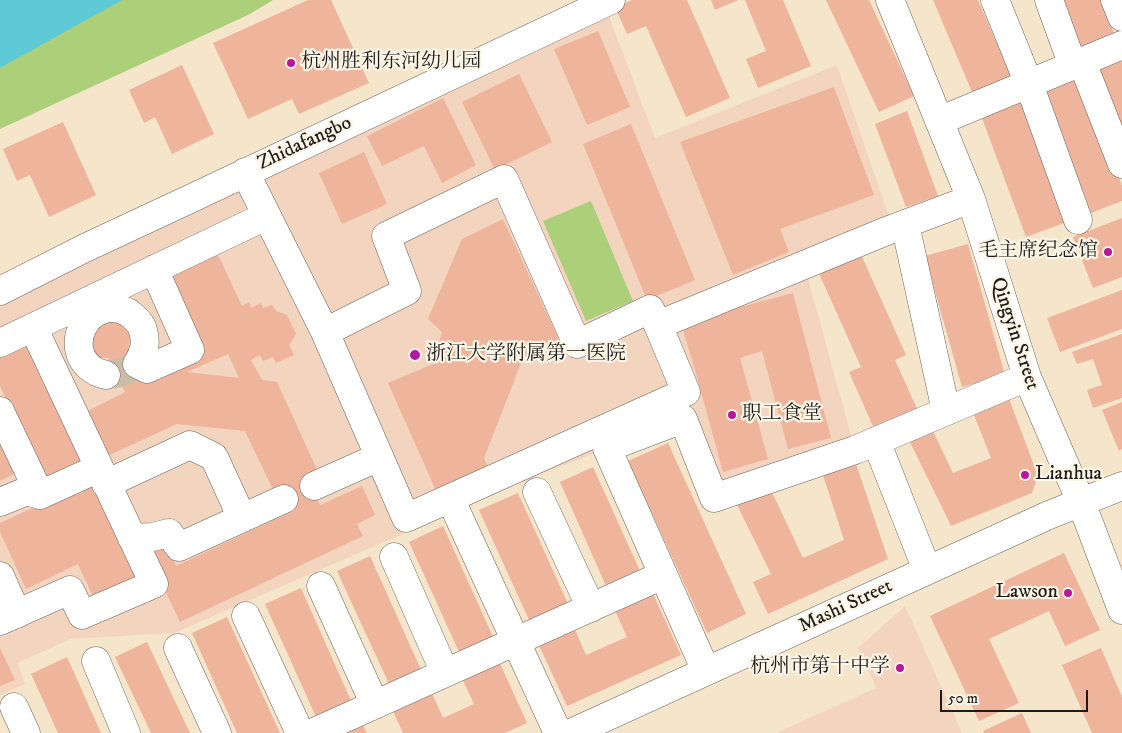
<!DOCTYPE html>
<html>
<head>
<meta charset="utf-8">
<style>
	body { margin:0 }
	#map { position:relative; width:1122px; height:733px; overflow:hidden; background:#f5e5cb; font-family:"IM FELL DW Pica",serif }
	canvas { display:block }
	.scale { position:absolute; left:940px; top:690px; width:148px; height:22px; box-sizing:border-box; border:2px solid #1c1c1c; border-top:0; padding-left:6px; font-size:15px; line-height:18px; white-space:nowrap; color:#1c1c1c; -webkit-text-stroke:4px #fcf5e5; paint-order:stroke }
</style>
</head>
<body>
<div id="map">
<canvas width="1122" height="733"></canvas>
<div class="scale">50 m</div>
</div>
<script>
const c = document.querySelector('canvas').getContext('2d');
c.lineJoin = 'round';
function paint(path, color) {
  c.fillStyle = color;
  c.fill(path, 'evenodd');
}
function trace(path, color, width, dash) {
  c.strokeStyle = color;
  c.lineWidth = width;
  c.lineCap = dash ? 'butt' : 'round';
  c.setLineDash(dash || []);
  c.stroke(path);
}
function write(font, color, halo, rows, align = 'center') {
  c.font = font + ' "IM FELL DW Pica","Noto Serif SC",serif';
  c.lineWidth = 4.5;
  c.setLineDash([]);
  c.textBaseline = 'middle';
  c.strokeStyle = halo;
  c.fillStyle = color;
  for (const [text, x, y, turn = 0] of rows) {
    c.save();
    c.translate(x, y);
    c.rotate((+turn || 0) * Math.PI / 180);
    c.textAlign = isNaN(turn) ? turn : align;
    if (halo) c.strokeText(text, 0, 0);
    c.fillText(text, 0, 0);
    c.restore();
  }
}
const built = new Path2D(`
	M 604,3 L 655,138 L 837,65 L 890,220 L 801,253 L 855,450 L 714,498 L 683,419 L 541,474 L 174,633 L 70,639 L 18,663 L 25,684 L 0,695 L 0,291 Z
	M 905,606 L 962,733 L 776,733 L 876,688 L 858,648 Z`);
const green = new Path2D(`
	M 0,0 L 273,0 L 250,14 L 0,129 Z
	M 591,201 L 633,301 L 586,321 L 543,221 Z`);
const water = new Path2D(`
	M 0,0 L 122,0 L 0,68 Z`);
const building = new Path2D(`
	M 308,0 L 331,0 L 369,83 L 299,114 L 292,99 L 248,119 L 213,43 Z
	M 632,0 L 687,0 L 730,98 L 686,117 L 646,26 L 627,34 L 615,7 Z
	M 711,0 L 738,0 L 715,10 Z
	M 745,0 L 783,0 L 811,66 L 758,88 L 746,59 L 766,51 Z
	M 826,0 L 869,0 L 914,96 L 879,112 Z
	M 933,0 L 978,0 L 1014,83 L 975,99 Z
	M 1057,0 L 1102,0 L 1116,39 L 1076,53 Z
	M 598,31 L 630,107 L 587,125 L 554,49 Z
	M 1122,60 L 1122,141 L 1095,71 Z
	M 182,65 L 214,134 L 172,154 L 155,117 L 144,123 L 129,90 Z
	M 519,74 L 552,142 L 495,170 L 462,102 Z
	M 1082,75 L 1122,186 L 1122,201 L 1091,213 L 1045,88 Z
	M 834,87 L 874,195 L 780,229 L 789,252 L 733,275 L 680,142 Z
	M 1020,95 L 1067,222 L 1026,237 L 979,110 Z
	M 443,98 L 476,165 L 442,183 L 424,146 L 382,166 L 367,136 Z
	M 907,111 L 938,196 L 906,207 L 875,124 Z
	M 63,122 L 96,195 L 49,217 L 30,175 L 17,181 L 3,149 Z
	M 631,124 L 695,280 L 647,300 L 583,144 Z
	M 364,152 L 387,204 L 342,224 L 319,173 Z
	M 1122,218 L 1122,277 L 1093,288 L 1073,237 Z
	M 503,219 L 559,340 L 523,358 L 484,458 L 490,470 L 438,495 L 388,383 L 433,364 L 442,332 L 428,319 L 462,239 Z
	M 968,244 L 1005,375 L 962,387 L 925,256 Z
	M 207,248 L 219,257 L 242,306 L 249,302 L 251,308 L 261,303 L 263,308 L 272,305 L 276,311 L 287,315 L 296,334 L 289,345 L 294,355 L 276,363 L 273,357 L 263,361 L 260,355 L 251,360 L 262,380 L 277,382 L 319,474 L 308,479 L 320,505 L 362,486 L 375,515 L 357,524 L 363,536 L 180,622 L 147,552 L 166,543 L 176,566 L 293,511 L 283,491 L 275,494 L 245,431 L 177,424 L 105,457 L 84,413 L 125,392 L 108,358 L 98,357 L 92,346 L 92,335 L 99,325 L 113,321 L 125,326 L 131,335 L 128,350 L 145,383 L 204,355 L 169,280 L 170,265 ZM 228,354 L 239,378 L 187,372 Z
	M 859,250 L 906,355 L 895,360 L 918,411 L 875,431 L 849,372 L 861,367 L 817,269 Z
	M 1122,290 L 1122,329 L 1060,352 L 1047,318 Z
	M 793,293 L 831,438 L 788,449 L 762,351 L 740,358 L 768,459 L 723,472 L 695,370 L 681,323 Z
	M 1122,334 L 1122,398 L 1093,408 L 1087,390 L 1102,385 L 1093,359 L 1077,364 L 1072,352 Z
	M 32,339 L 90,466 L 46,486 L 0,386 L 0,354 Z
	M 1008,396 L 1038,476 L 1032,493 L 951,526 L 908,438 L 931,427 L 953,473 L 991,458 L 972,410 Z
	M 1122,402 L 1122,449 L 1119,451 L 1102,410 Z
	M 0,443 L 4,452 L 11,448 L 22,470 L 0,481 Z
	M 668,443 L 746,614 L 707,633 L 628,461 Z
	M 854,458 L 888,559 L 768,614 L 753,582 L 771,574 L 737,505 L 770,488 L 803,558 L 844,540 L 821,469 Z
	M 593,467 L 640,571 L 606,586 L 560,482 Z
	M 94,479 L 142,582 L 96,603 L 78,564 L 26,589 L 0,532 L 0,523 Z
	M 518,493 L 568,604 L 530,622 L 479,510 Z
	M 443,526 L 494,639 L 460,654 L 409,542 Z
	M 1064,553 L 1100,630 L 1065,646 L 1049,611 L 989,639 L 1019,703 L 979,721 L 930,616 Z
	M 370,556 L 422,672 L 390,686 L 337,571 Z
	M 650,587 L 681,655 L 567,706 L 538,643 L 574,627 L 586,655 L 627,637 L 612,604 Z
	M 301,588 L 352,703 L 317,719 L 265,604 Z
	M 227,617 L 280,733 L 237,733 L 192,633 Z
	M 147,642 L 190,733 L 151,733 L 115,657 Z
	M 0,648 L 15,680 L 0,686 Z
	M 1101,648 L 1122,697 L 1122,733 L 1092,733 L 1062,665 Z
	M 67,657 L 101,733 L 58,733 L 31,674 Z
	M 498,659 L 527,723 L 505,733 L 403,733 L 392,709 L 431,691 L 443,718 L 474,704 L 461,676 Z
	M 1022,713 L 1031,733 L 984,733 L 983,731 Z
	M 362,723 L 367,733 L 340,733 Z`);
const minorTunnel = new Path2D(`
	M 106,375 C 119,375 127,372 137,364`);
const minor = new Path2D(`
	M 890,0 L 971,199 L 1027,377 L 1081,502 L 1122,610
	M 995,0 L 1029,84 L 1078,220
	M 1049,0 L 1073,66
	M 1115,0 L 1122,17
	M 1082,62 L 1122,164
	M 939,121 L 1122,45
	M 245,172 L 325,332 L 406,518 L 686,392 L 658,325
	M 905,224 L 946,411
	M 0,291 L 85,248 L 192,198 L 611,0
	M 325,332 L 407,291 L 386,236 L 504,179 L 577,344 L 650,309 L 658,325 L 889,230 L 971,199
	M 0,343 L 266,216
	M 106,375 C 103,374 98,373 95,371 C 58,349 90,291 129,313 C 134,317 139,321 142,327 C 147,342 145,351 137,364 L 147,369 L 190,350 L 154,269
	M 0,411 L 40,495
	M 876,441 L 927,570
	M 106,484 L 190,445 L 214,457 L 242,518
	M 314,486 L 379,457
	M 537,492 L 591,608
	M 0,502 L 27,491 L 40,495 L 99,468
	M 456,511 L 558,733
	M 132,538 L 152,537 L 169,533 L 179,547 L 284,499
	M 394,557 L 445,673
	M 0,576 L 17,614
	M 321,586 L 375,705
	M 246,616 L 300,733
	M 0,621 L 70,590 L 82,615 L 154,584 L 33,327
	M 178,648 L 217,733
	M 96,661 L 126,733
	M 706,671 L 607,448 L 683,419 L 714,498 L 855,450 L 1027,377
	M 14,707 L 26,733
	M 312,733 L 663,575
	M 571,733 L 1049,515 L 1122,486`);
const markers = [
	[291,63,5,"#b5179e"],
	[1108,252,5,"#b5179e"],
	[415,355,6,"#b5179e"],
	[732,415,5,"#b5179e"],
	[1025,475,5,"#b5179e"],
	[1068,593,5,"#b5179e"],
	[900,668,5,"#b5179e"]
];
const poiNames = [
	["杭州胜利东河幼儿园",301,63],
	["毛主席纪念馆",1098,252,"right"],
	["浙江大学附属第一医院",426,355],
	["职工食堂",742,415],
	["Lianhua",1035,475],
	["Lawson",1058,593,"right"],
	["杭州市第十中学",890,668,"right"]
];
const streetNames = [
	["Zhidafangbo",305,144,-25],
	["Qingyin Street",1014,334,72],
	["Mashi Street",846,607,-25]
];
paint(built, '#f3d4bf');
paint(green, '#acd07a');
paint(water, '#5ecad6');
paint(building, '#efb49c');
trace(minorTunnel, '#cabda8', 28, [28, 14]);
trace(minor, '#686259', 29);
trace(minor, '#fff', 28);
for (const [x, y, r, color] of markers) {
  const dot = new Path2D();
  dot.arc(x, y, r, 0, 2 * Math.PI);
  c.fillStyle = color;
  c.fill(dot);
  trace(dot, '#fcf5e5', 2);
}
write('20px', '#1c1c1c', '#fcf5e5', poiNames, 'left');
write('20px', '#1c1c1c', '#fcf5e5', streetNames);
</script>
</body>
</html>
